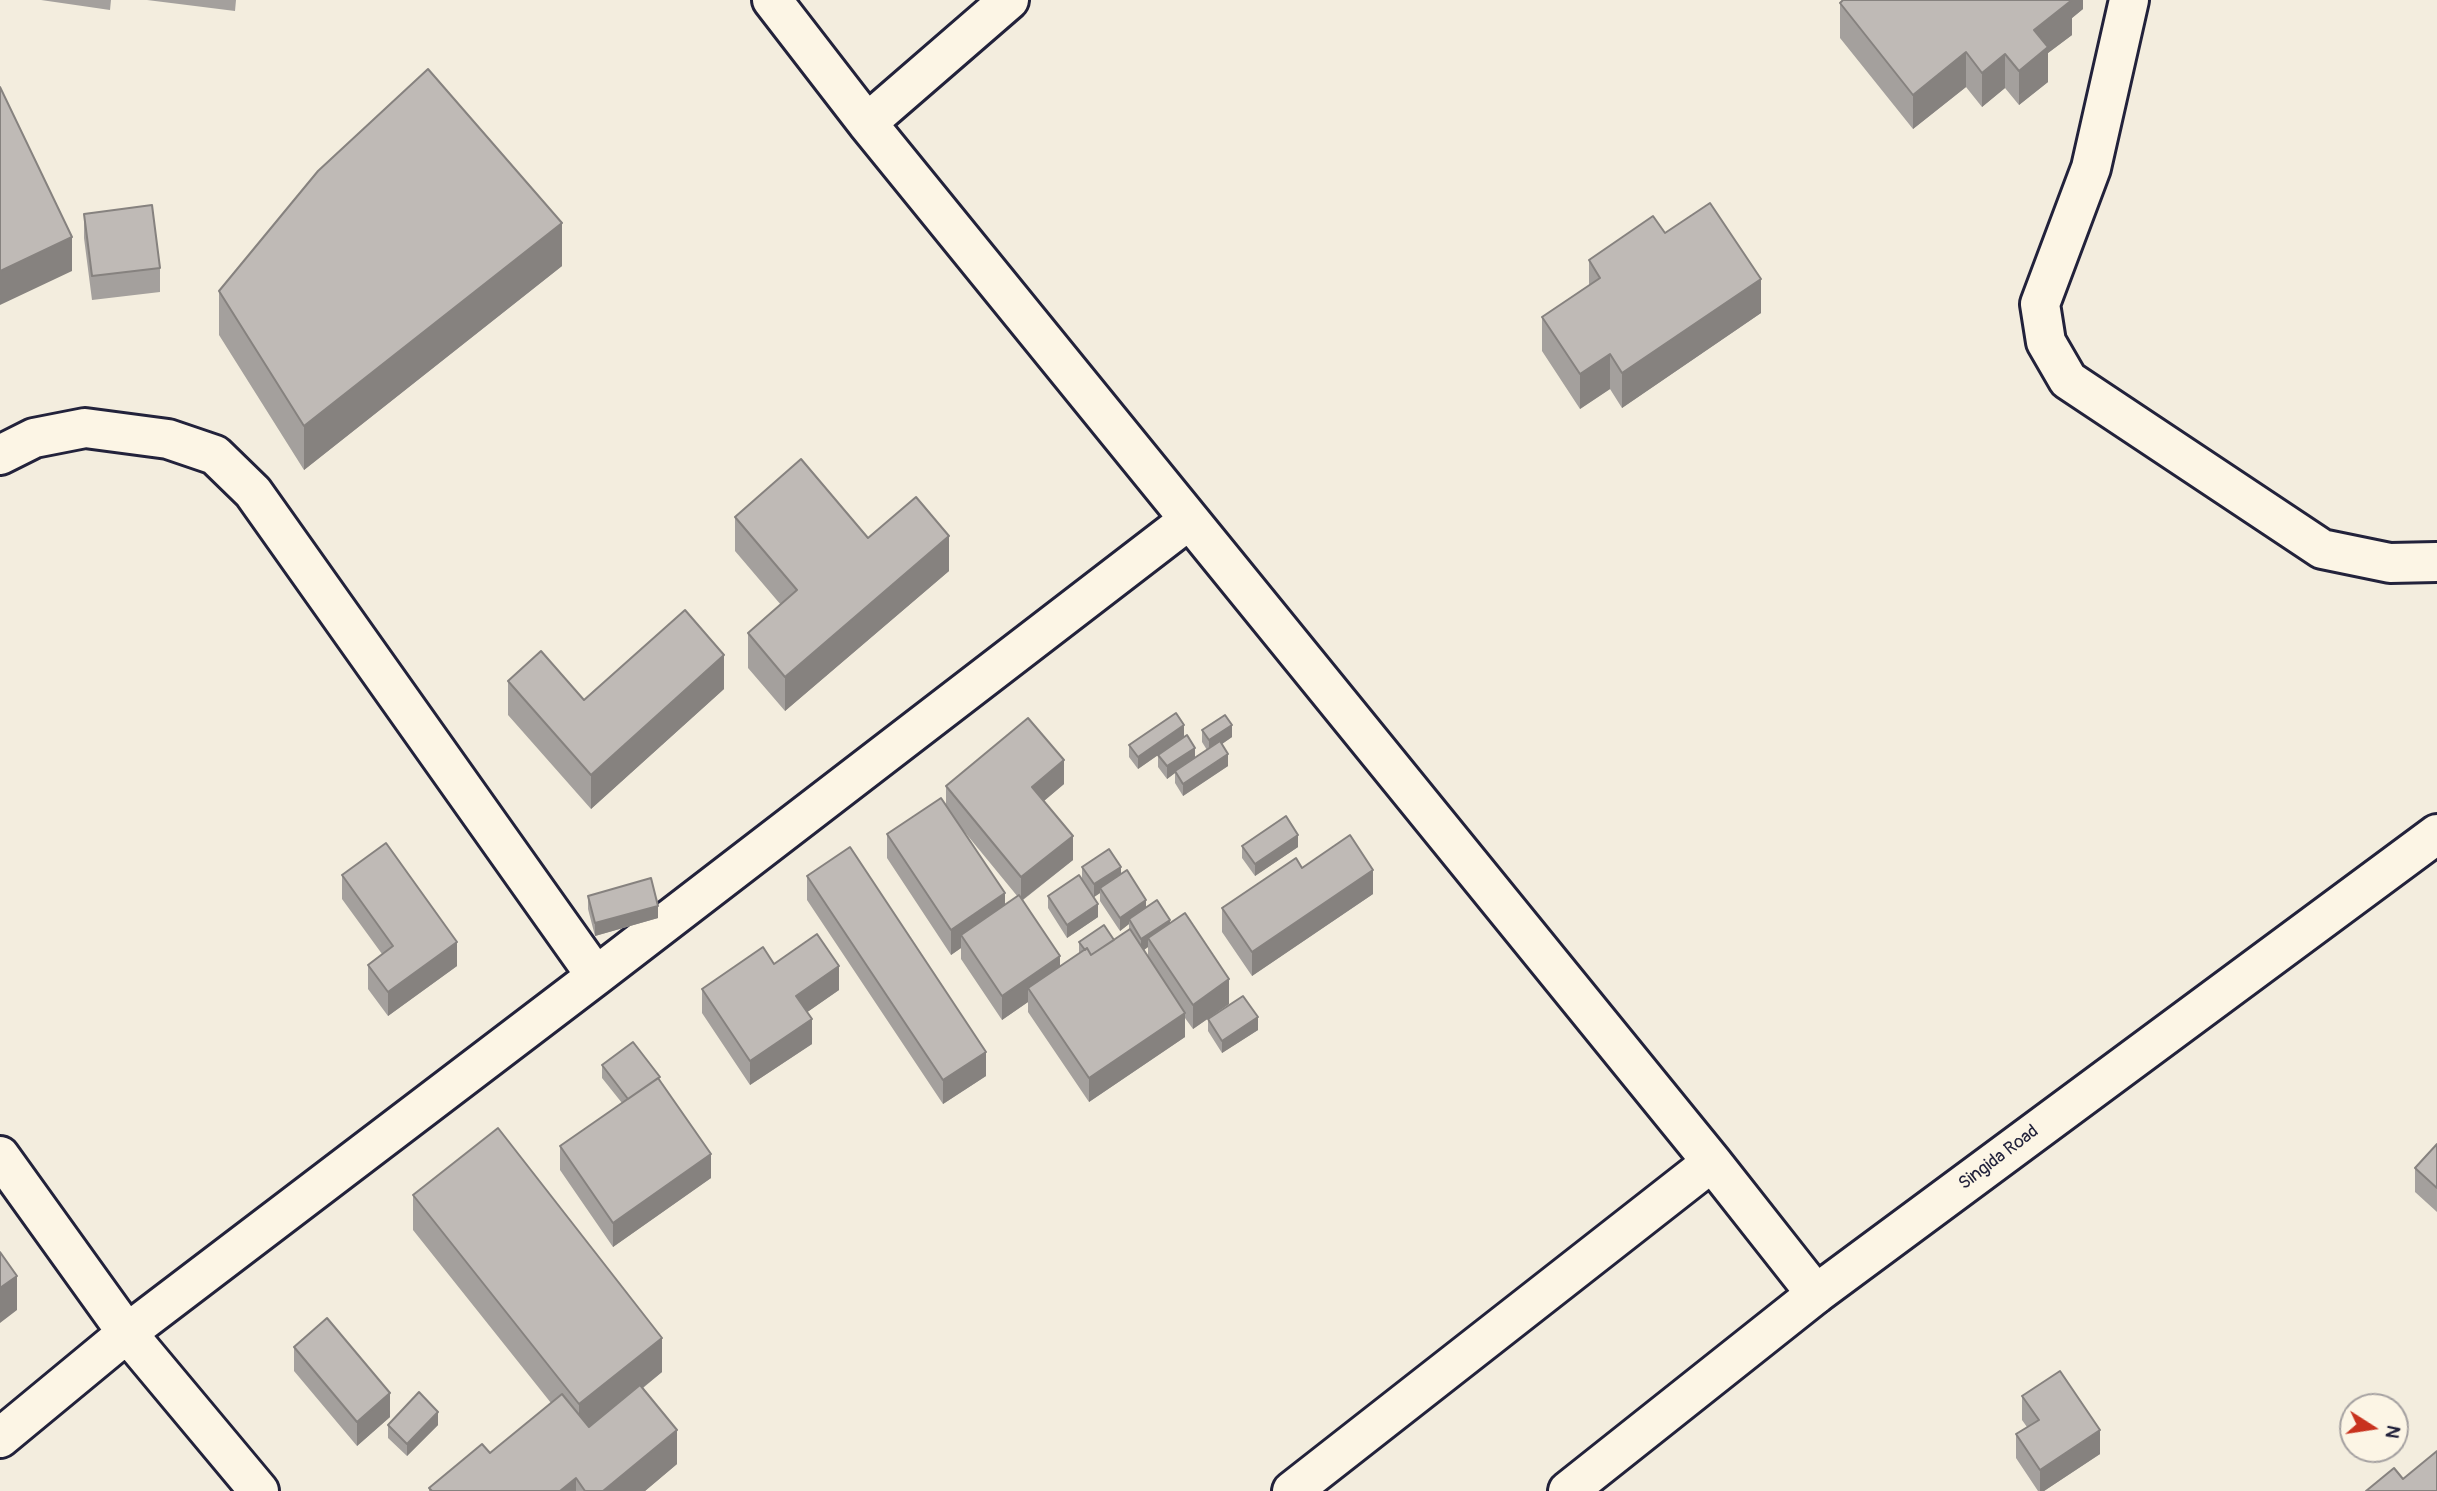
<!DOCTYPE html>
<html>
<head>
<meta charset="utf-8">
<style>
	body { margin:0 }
	#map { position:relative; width:2437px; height:1491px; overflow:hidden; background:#f3edde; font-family:Pangolin,sans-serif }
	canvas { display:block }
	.north { position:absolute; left:2339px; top:1393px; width:70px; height:70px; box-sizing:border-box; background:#fcf5e5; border:2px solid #a5a1a1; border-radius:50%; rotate:102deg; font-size:19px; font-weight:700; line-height:28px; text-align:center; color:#22223b }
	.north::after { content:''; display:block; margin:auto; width:24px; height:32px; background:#c8321e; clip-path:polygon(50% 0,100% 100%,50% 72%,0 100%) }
</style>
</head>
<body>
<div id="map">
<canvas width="2437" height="1491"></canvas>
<div class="north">N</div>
</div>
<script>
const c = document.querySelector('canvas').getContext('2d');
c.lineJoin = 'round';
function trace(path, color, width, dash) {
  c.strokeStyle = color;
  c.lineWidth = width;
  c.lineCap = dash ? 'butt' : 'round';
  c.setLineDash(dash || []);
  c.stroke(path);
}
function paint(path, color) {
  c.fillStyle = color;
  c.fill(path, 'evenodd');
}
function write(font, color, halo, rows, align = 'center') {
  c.font = font + ' Pangolin,sans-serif';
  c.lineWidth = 6;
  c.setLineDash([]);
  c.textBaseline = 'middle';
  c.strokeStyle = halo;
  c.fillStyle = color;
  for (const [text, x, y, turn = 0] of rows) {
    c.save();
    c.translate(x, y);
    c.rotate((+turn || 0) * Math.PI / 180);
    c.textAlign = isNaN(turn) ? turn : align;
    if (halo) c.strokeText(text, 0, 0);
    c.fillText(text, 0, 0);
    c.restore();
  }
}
const minor = new Path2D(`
	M 772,0 L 867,123 L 1712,1162 L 1816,1294
	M 2129,0 L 2091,168 L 2040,304 L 2046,342 L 2068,380 L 2322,549 L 2390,563 L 2437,562
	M 867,123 L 1009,0
	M 0,455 L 34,438 L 85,428 L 168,439 L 215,455 L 253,492 L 596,976
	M 0,1156 L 127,1333 L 259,1491
	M 0,1438 L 127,1333 L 596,976 L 1189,520
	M 1292,1491 L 1712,1162`);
const highway = new Path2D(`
	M 1568,1491 L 1816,1294 L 2437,834`);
const wall = new Path2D(`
	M 41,0 L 111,0 L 110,10 Z
	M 147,0 L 236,0 L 235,11 Z
	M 2083,0 L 2083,9 L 2072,18 L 2072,35 L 2048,53 L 2048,82 L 2019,105 L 2005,88 L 1982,107 L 1966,87 L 1913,129 L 1840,38 L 1840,3 Z
	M 84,214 L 160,268 L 160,292 L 92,300 L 84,238 Z
	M 1665,233 L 1761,313 L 1622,408 L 1610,389 L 1580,409 L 1542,351 L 1542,317 L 1589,285 L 1589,260 Z
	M 562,266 L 304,470 L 219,335 L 219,291 Z
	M 735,517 L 868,538 L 949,571 L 785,711 L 748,668 L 748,633 L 781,605 L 735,551 Z
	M 508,681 L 584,700 L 724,689 L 591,809 L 508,715 Z
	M 1202,730 L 1232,737 L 1222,744 L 1228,766 L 1183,796 L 1175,783 L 1175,773 L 1167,779 L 1158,767 L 1158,755 L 1138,769 L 1129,757 L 1129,745 L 1184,737 L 1195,758 L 1207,750 L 1202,742 Z
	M 1064,784 L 1044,801 L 1073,860 L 1023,900 L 1060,967 L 1079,954 L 1079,942 L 1114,940 L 1129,930 L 1129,924 L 1120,931 L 1100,901 L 1100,893 L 1094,897 L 1082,879 L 1082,867 L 1121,874 L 1146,908 L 1170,923 L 1229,1004 L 1193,1029 L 1185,1018 L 1185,1037 L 1089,1102 L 1028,1012 L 1028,1002 L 1002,1020 L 961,959 L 961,948 L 951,955 L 887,858 L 887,834 L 946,806 L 946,786 ZM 963,830 L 1018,897 L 1005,905 ZM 1148,947 L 1148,957 L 1144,950 Z
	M 1242,846 L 1298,847 L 1255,876 L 1242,858 Z
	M 1302,868 L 1373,894 L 1252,976 L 1222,932 L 1222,908 Z
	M 342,875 L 457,966 L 388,1016 L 368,989 L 368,965 L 382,954 L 342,899 Z
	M 807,876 L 986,1076 L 943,1104 L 807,900 Z
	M 588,896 L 658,918 L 595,936 L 588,909 Z
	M 1048,896 L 1098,917 L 1067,938 L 1048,908 Z
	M 774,964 L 839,990 L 807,1012 L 812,1044 L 750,1085 L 702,1013 L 702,989 Z
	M 1208,1019 L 1258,1030 L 1222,1053 L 1208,1031 Z
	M 602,1065 L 660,1080 L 711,1178 L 613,1247 L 560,1170 L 560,1146 L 622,1103 L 602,1078 Z
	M 2437,1144 L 2437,1212 L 2415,1192 L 2415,1168 Z
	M 413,1195 L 662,1372 L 643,1388 L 677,1464 L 645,1491 L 429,1491 L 429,1488 L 490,1453 L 551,1403 L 413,1230 Z
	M 294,1347 L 390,1417 L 357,1446 L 294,1371 Z
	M 2022,1396 L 2100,1454 L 2044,1491 L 2038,1491 L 2016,1458 L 2016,1434 L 2027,1427 L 2022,1420 Z
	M 388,1425 L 438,1425 L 407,1456 L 388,1438 Z`);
const shadedWall = new Path2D(`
	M 2064,0 L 2083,0 L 2083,9 L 2072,18 L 2072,35 L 2048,53 L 2048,82 L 2019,105 L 2019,71 L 2034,30 Z
	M 1966,52 L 1966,87 L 1913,129 L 1913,95 Z
	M 2005,54 L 2005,88 L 1982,107 L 1982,73 Z
	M 562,223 L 562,266 L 304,470 L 304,426 Z
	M 72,237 L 72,271 L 0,305 L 0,271 Z
	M 1761,279 L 1761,313 L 1622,408 L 1622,373 Z
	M 1610,354 L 1610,389 L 1580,409 L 1580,374 Z
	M 949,536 L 949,571 L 785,711 L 785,677 Z
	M 724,655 L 724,689 L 591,809 L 591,775 Z
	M 1184,725 L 1184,737 L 1138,769 L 1138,757 Z
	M 1232,725 L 1232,737 L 1209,753 L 1209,740 Z
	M 1195,748 L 1195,760 L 1175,771 L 1175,773 L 1167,779 L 1167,766 Z
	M 1228,754 L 1228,766 L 1183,796 L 1183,784 Z
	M 1064,760 L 1064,784 L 1032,811 L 1032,787 Z
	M 1298,835 L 1298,847 L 1255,876 L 1255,864 Z
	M 1073,836 L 1073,860 L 1021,901 L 1021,877 Z
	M 1121,867 L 1121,879 L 1100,888 L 1100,893 L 1094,897 L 1094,884 Z
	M 1373,870 L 1373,894 L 1252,976 L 1252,952 Z
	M 1005,893 L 1005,917 L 961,935 L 961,948 L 951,955 L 951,930 Z
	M 1146,900 L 1146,912 L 1129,919 L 1129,924 L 1120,931 L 1120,918 Z
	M 1098,904 L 1098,917 L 1067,938 L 1067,925 Z
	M 658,906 L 658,918 L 595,936 L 595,923 Z
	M 1170,920 L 1170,932 L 1148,938 L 1148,947 L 1141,952 L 1141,939 Z
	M 457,942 L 457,966 L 388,1016 L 388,992 Z
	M 1060,956 L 1060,980 L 1028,988 L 1028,1002 L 1002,1020 L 1002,996 Z
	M 839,966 L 839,990 L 796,1020 L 796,996 Z
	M 1229,979 L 1229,1004 L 1193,1029 L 1193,1005 Z
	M 1185,1013 L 1185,1037 L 1089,1102 L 1089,1078 Z
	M 1258,1017 L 1258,1030 L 1222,1053 L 1222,1041 Z
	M 812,1019 L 812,1044 L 750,1085 L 750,1061 Z
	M 986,1052 L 986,1076 L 943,1104 L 943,1080 Z
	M 711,1154 L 711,1178 L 613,1247 L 613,1223 Z
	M 17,1276 L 17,1310 L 0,1323 L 0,1288 Z
	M 662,1338 L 662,1372 L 579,1439 L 579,1404 Z
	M 390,1393 L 390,1417 L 357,1446 L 357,1422 Z
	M 438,1412 L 438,1425 L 407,1456 L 407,1444 Z
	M 677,1430 L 677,1464 L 645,1491 L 603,1491 Z
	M 2100,1430 L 2100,1454 L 2044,1491 L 2040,1491 L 2040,1470 Z
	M 576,1478 L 576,1491 L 560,1491 Z`);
const building = new Path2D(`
	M 1843,0 L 2072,0 L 2034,30 L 2048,47 L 2019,71 L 2005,54 L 1982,73 L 1966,52 L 1913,95 L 1840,3 Z
	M 428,69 L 562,223 L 304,426 L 219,291 L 318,171 Z
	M 0,87 L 72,237 L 0,271 Z
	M 1710,203 L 1761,279 L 1622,373 L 1610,354 L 1580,374 L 1542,317 L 1600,278 L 1589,260 L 1653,216 L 1665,233 Z
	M 152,205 L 160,268 L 92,276 L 84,214 Z
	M 801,459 L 868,538 L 916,497 L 949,536 L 785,677 L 748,633 L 797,590 L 735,517 Z
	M 685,610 L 724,655 L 591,775 L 508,681 L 541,651 L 584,700 Z
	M 1176,713 L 1184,725 L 1138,757 L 1129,745 Z
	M 1225,715 L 1232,725 L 1209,740 L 1202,730 Z
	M 1028,718 L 1064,760 L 1032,787 L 1073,836 L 1021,877 L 946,786 Z
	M 1187,735 L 1195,748 L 1167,766 L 1158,755 Z
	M 1220,741 L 1228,754 L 1183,784 L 1175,771 Z
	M 941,798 L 1005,893 L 951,930 L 887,834 Z
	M 1286,816 L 1298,835 L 1255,864 L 1242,846 Z
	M 1350,835 L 1373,870 L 1252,952 L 1222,908 L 1296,858 L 1302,868 Z
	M 386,843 L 457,942 L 388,992 L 368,965 L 393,946 L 342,875 Z
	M 850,847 L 986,1052 L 943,1080 L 807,876 Z
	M 1109,849 L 1121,867 L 1094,884 L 1082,867 Z
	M 1127,870 L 1146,900 L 1120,918 L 1100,888 Z
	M 1079,875 L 1098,904 L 1067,925 L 1048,896 Z
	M 651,878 L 658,906 L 595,923 L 588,896 Z
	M 1019,895 L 1060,956 L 1002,996 L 961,935 Z
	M 1157,900 L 1170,920 L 1141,939 L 1129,919 Z
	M 1185,913 L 1229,979 L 1193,1005 L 1148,938 Z
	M 1104,925 L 1114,940 L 1091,955 L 1087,948 L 1085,950 L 1079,942 Z
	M 1130,929 L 1185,1013 L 1089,1078 L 1028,988 L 1087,948 L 1091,955 Z
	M 817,934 L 839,966 L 796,996 L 812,1019 L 750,1061 L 702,989 L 763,947 L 774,964 Z
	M 1243,996 L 1258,1017 L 1222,1041 L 1208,1019 Z
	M 633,1042 L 660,1077 L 628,1099 L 602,1065 Z
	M 658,1078 L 711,1154 L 613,1223 L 560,1146 Z
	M 498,1128 L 662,1338 L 579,1404 L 413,1195 Z
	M 2437,1144 L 2437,1188 L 2415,1168 Z
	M 0,1252 L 17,1276 L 0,1288 Z
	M 327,1318 L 390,1393 L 357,1422 L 294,1347 Z
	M 2060,1371 L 2100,1430 L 2040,1470 L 2016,1434 L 2039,1420 L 2022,1396 Z
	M 640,1385 L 677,1430 L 603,1491 L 585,1491 L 576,1478 L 560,1491 L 432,1491 L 429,1488 L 482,1444 L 490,1453 L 562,1394 L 589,1427 Z
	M 419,1392 L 438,1412 L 407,1444 L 388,1425 Z
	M 2437,1451 L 2437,1491 L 2366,1491 L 2394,1468 L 2403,1479 Z`);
const streetNames = [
	["Singida Road",1999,1158,-37]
];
trace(minor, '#22223b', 44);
trace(highway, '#22223b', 44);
trace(minor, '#fcf5e5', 38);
trace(highway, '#fcf5e5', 38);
paint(wall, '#a4a09d');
paint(shadedWall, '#86827f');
paint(building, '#bfbab6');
trace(building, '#86827f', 2);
write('18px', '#22223b', '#fcf5e5', streetNames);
</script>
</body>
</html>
